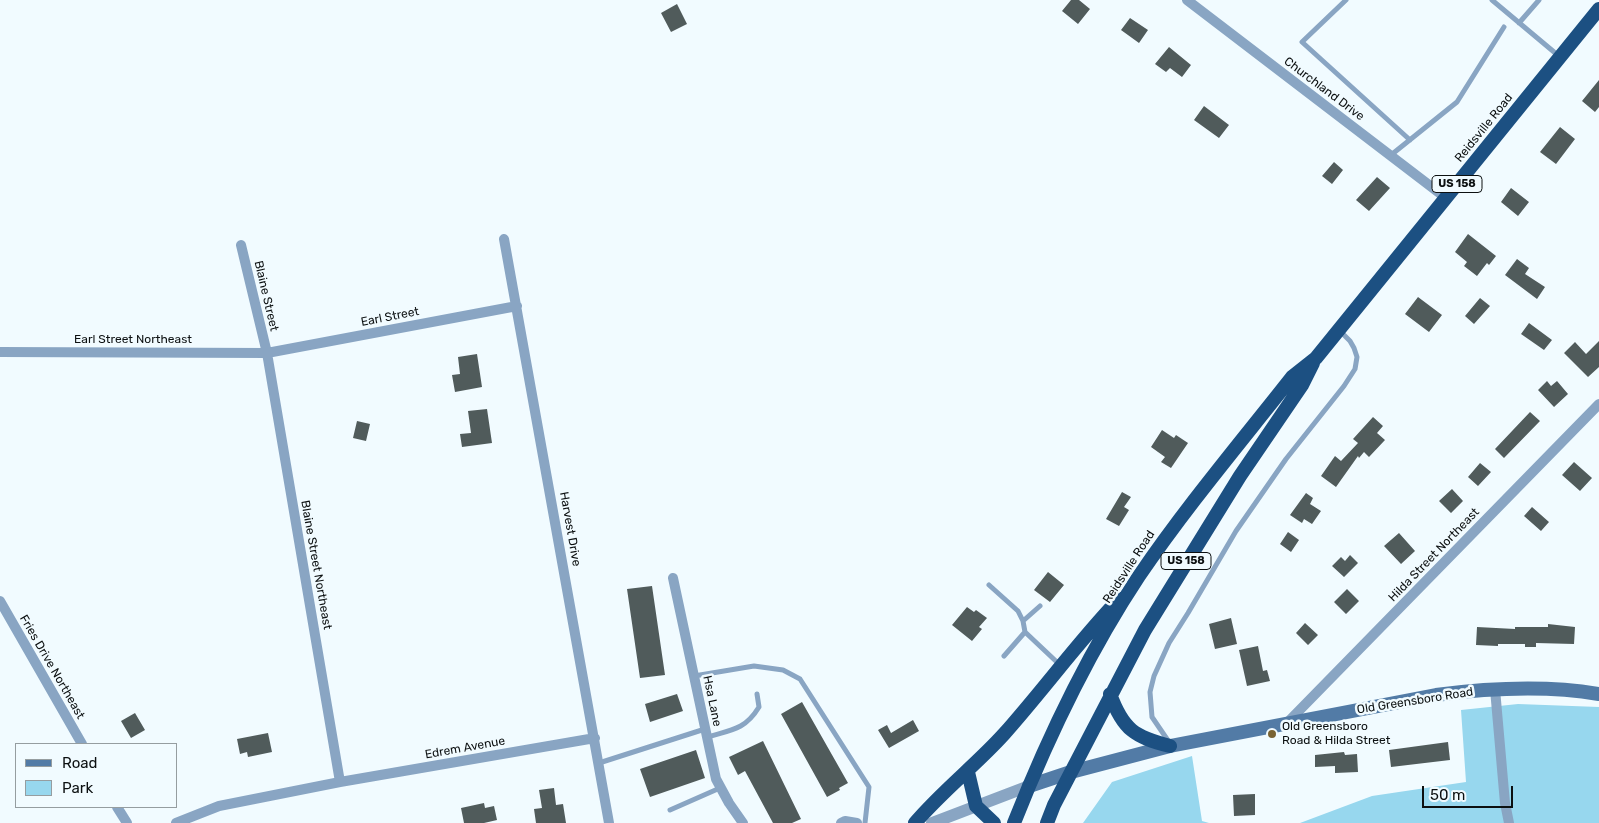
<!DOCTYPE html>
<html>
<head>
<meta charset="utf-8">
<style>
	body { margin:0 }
	#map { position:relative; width:1599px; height:823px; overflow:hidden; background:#f1fbff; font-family:Rubik,sans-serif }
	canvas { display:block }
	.legend { position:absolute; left:15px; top:743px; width:162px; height:65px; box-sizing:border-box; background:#f1fbff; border:1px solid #959da0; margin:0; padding:6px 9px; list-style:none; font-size:15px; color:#0c1011 }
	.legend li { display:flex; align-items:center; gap:10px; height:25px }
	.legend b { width:25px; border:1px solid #959da0 }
	.scale { position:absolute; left:1422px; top:786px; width:91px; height:22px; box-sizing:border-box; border:2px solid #0c1011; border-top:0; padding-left:6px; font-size:15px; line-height:18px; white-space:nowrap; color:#0c1011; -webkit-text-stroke:4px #f1fbff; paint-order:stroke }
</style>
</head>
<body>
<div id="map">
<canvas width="1599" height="823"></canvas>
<ul class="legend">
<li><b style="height:6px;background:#527ba6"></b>Road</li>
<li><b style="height:14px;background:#97d7ee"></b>Park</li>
</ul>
<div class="scale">50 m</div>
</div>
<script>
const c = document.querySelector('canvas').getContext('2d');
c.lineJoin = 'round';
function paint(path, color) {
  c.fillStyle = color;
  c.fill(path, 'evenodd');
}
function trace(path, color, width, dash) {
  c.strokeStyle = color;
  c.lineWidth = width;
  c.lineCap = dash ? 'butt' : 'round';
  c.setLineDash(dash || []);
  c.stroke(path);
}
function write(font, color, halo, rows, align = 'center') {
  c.font = font + ' Rubik,sans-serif';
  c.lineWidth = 5;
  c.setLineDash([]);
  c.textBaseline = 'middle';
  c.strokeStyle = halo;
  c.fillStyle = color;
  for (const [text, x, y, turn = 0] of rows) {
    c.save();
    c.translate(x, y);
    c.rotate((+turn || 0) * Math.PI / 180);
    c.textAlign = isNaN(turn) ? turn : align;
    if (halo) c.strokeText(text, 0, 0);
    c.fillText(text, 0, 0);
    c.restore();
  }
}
const green = new Path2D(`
	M 1518,704 L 1599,707 L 1599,823 L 1300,823 L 1372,796 L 1466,782 L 1461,710 Z
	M 1192,756 L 1202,821 L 1209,823 L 1083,823 L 1112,782 Z`);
const building = new Path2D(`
	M 1071,0 L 1079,0 L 1090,9 L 1078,24 L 1062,11 Z
	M 677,4 L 687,24 L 671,32 L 661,13 Z
	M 1130,18 L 1148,30 L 1139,43 L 1121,30 Z
	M 1169,47 L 1191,65 L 1182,77 L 1170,68 L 1166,72 L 1155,64 Z
	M 1599,80 L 1599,107 L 1595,112 L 1582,101 Z
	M 1204,106 L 1229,125 L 1219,138 L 1194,120 Z
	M 1560,127 L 1575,139 L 1556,164 L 1540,152 Z
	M 1334,162 L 1343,170 L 1332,184 L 1322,176 Z
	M 1377,177 L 1390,188 L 1369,211 L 1356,200 Z
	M 1511,188 L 1529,202 L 1518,216 L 1501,202 Z
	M 1468,234 L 1496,256 L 1489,265 L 1487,263 L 1477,276 L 1464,266 L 1467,262 L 1455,252 Z
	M 1517,259 L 1529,268 L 1525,274 L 1545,287 L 1537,299 L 1505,275 Z
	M 1418,297 L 1442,315 L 1429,332 L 1405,314 Z
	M 1480,298 L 1490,306 L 1474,324 L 1465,316 Z
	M 1529,323 L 1552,340 L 1544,350 L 1521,334 Z
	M 1599,341 L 1599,367 L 1588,377 L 1564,353 L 1575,342 L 1586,354 Z
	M 477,354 L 482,387 L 455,392 L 452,375 L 460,374 L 458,357 Z
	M 1547,381 L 1551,386 L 1557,381 L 1568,394 L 1554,407 L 1538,390 Z
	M 487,409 L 492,443 L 462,447 L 460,434 L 471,433 L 468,411 Z
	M 1530,412 L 1540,421 L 1504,458 L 1495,449 Z
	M 1373,417 L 1383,426 L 1377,433 L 1385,440 L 1369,457 L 1364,452 L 1359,458 L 1358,456 L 1336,487 L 1321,476 L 1335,456 L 1341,461 L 1358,443 L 1353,439 Z
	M 357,421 L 370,424 L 366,441 L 353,438 Z
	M 1162,430 L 1174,438 L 1176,435 L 1188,443 L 1171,468 L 1161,462 L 1165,457 L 1151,447 Z
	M 1574,462 L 1592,478 L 1580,491 L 1562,475 Z
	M 1480,463 L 1491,472 L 1478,486 L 1468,477 Z
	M 1452,489 L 1463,501 L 1451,513 L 1439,501 Z
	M 1122,492 L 1131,497 L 1124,507 L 1129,510 L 1119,526 L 1106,519 Z
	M 1306,493 L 1313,498 L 1310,504 L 1321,511 L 1312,524 L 1304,519 L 1302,523 L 1290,515 Z
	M 1532,507 L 1549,522 L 1541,531 L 1524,516 Z
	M 1288,532 L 1299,540 L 1291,552 L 1280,544 Z
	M 1399,533 L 1415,551 L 1401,564 L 1384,546 Z
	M 1350,555 L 1358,563 L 1344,577 L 1332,566 L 1341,557 L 1345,561 Z
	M 1048,572 L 1064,585 L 1050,602 L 1034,590 Z
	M 652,586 L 665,675 L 640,678 L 627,589 Z
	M 1347,589 L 1359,601 L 1346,614 L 1334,602 Z
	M 967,607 L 974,612 L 976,610 L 987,618 L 979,627 L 982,629 L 972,641 L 952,625 Z
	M 1231,618 L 1237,644 L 1215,649 L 1209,624 Z
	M 1305,623 L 1318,635 L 1308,645 L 1296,633 Z
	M 1548,624 L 1575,627 L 1574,644 L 1536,643 L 1536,647 L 1525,647 L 1525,644 L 1498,644 L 1498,646 L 1476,645 L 1477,627 L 1515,629 L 1515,627 L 1548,627 Z
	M 1258,646 L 1263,671 L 1267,670 L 1270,681 L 1247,686 L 1239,650 Z
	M 677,694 L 683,711 L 650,722 L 645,704 Z
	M 802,702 L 848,783 L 839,788 L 840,790 L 827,797 L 781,714 Z
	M 135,713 L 145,730 L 131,738 L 121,721 Z
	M 913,720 L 919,731 L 889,748 L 878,730 L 887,725 L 891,733 Z
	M 268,733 L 272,752 L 248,757 L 247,752 L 240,754 L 237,739 Z
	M 763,741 L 801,819 L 792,823 L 773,823 L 745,771 L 738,775 L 729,757 Z
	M 1448,742 L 1450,760 L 1391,767 L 1389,750 Z
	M 696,750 L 705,778 L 650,797 L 640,769 Z
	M 1344,752 L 1345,755 L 1357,754 L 1358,772 L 1335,773 L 1335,766 L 1315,767 L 1315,755 Z
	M 554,788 L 556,805 L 563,804 L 566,823 L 536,823 L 534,809 L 542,808 L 539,790 Z
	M 1255,794 L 1255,815 L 1234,816 L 1233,795 Z
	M 484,803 L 485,808 L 494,806 L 497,820 L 484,823 L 464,823 L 461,808 Z`);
const service = new Path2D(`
	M 1346,0 L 1302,42 L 1410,140
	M 1492,0 L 1560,57
	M 1519,23 L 1539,0
	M 1391,155 L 1457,102 L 1504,27
	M 989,585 L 1018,611 L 1023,621 L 1025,632 L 1060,665
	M 1023,621 L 1040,606
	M 1004,656 L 1025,632
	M 694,676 L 754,666 L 783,670 L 800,679 L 869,787 L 865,823
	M 707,737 C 731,730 745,730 759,707 L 757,694
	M 1169,742 L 1152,717 L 1150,692 L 1154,676 L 1169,643 L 1188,613 L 1236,531 L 1286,459 L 1344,386 L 1355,369 L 1357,357 L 1354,348 L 1350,341 L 1340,331
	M 599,763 L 705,729
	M 670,810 L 720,788`);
const minor = new Path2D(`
	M 1187,0 L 1446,198
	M 504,239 L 609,823
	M 241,245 L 267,353 L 340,782
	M 0,352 L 267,353 L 517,306
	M 673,578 L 716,779 L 729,803 L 743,823
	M 0,601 L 82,744
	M 1495,689 L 1505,803 L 1509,823
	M 1286,724 L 1599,404
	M 117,807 L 127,823
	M 176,823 L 219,806 L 340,782 L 595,738
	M 841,823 L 845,821 L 857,823`);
const tertiary = new Path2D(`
	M 932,823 L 1029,786`);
const secondary = new Path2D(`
	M 1029,786 L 1071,772 L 1170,746 L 1436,695 C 1490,688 1545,685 1599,694`);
const trunk = new Path2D(`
	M 1110,694 C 1123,730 1135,737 1170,746
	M 968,772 L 976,806 L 994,823
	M 915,823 C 942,791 976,765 1004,734 C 1044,689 1078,642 1119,599
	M 1014,823 C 1048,737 1088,653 1139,576 C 1186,507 1240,443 1292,377 L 1316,358 L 1599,9
	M 1047,823 L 1054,805 L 1145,630 L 1240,476 L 1302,385 L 1313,363`);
const markers = [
	[1272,734,5,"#796333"]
];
const shields = [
	[1457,184,50],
	[1186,561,50]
];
const shieldNames = [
	["US 158",1457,184],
	["US 158",1186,561]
];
const streetNames = [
	["Churchland Drive",1324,89,37],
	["Reidsville Road",1484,128,-51],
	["Blaine Street",266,296,77],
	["Earl Street",390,317,-11],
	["Earl Street Northeast",133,340],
	["Harvest Drive",570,529,80],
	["Hilda Street Northeast",1434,555,-46],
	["Blaine Street Northeast",316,565,80],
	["Reidsville Road",1129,567,-57],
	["Fries Drive Northeast",52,667,60],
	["Hsa Lane",712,701,78],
	["Old Greensboro Road",1415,701,-9],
	["Edrem Avenue",465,748,-10]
];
const poiNames = [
	["Old Greensboro",1282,727],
	["Road & Hilda Street",1282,741]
];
paint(green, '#97d7ee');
paint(building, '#505b5b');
trace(service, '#89a5c3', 5);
trace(minor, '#89a5c3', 10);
trace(tertiary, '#89a5c3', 12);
trace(secondary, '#527ba6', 14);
trace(trunk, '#1c5082', 14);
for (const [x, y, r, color] of markers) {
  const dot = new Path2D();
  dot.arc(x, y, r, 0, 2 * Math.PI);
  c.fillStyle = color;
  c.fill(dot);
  trace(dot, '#f1fbff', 2);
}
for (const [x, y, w] of shields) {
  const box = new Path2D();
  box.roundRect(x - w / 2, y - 8.5, w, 17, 4);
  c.fillStyle = '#f1fbff';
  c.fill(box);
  trace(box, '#0c1011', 1);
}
write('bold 11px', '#0c1011', null, shieldNames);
write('12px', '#0c1011', '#f1fbff', streetNames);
write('12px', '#0c1011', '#f1fbff', poiNames, 'left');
</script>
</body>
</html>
